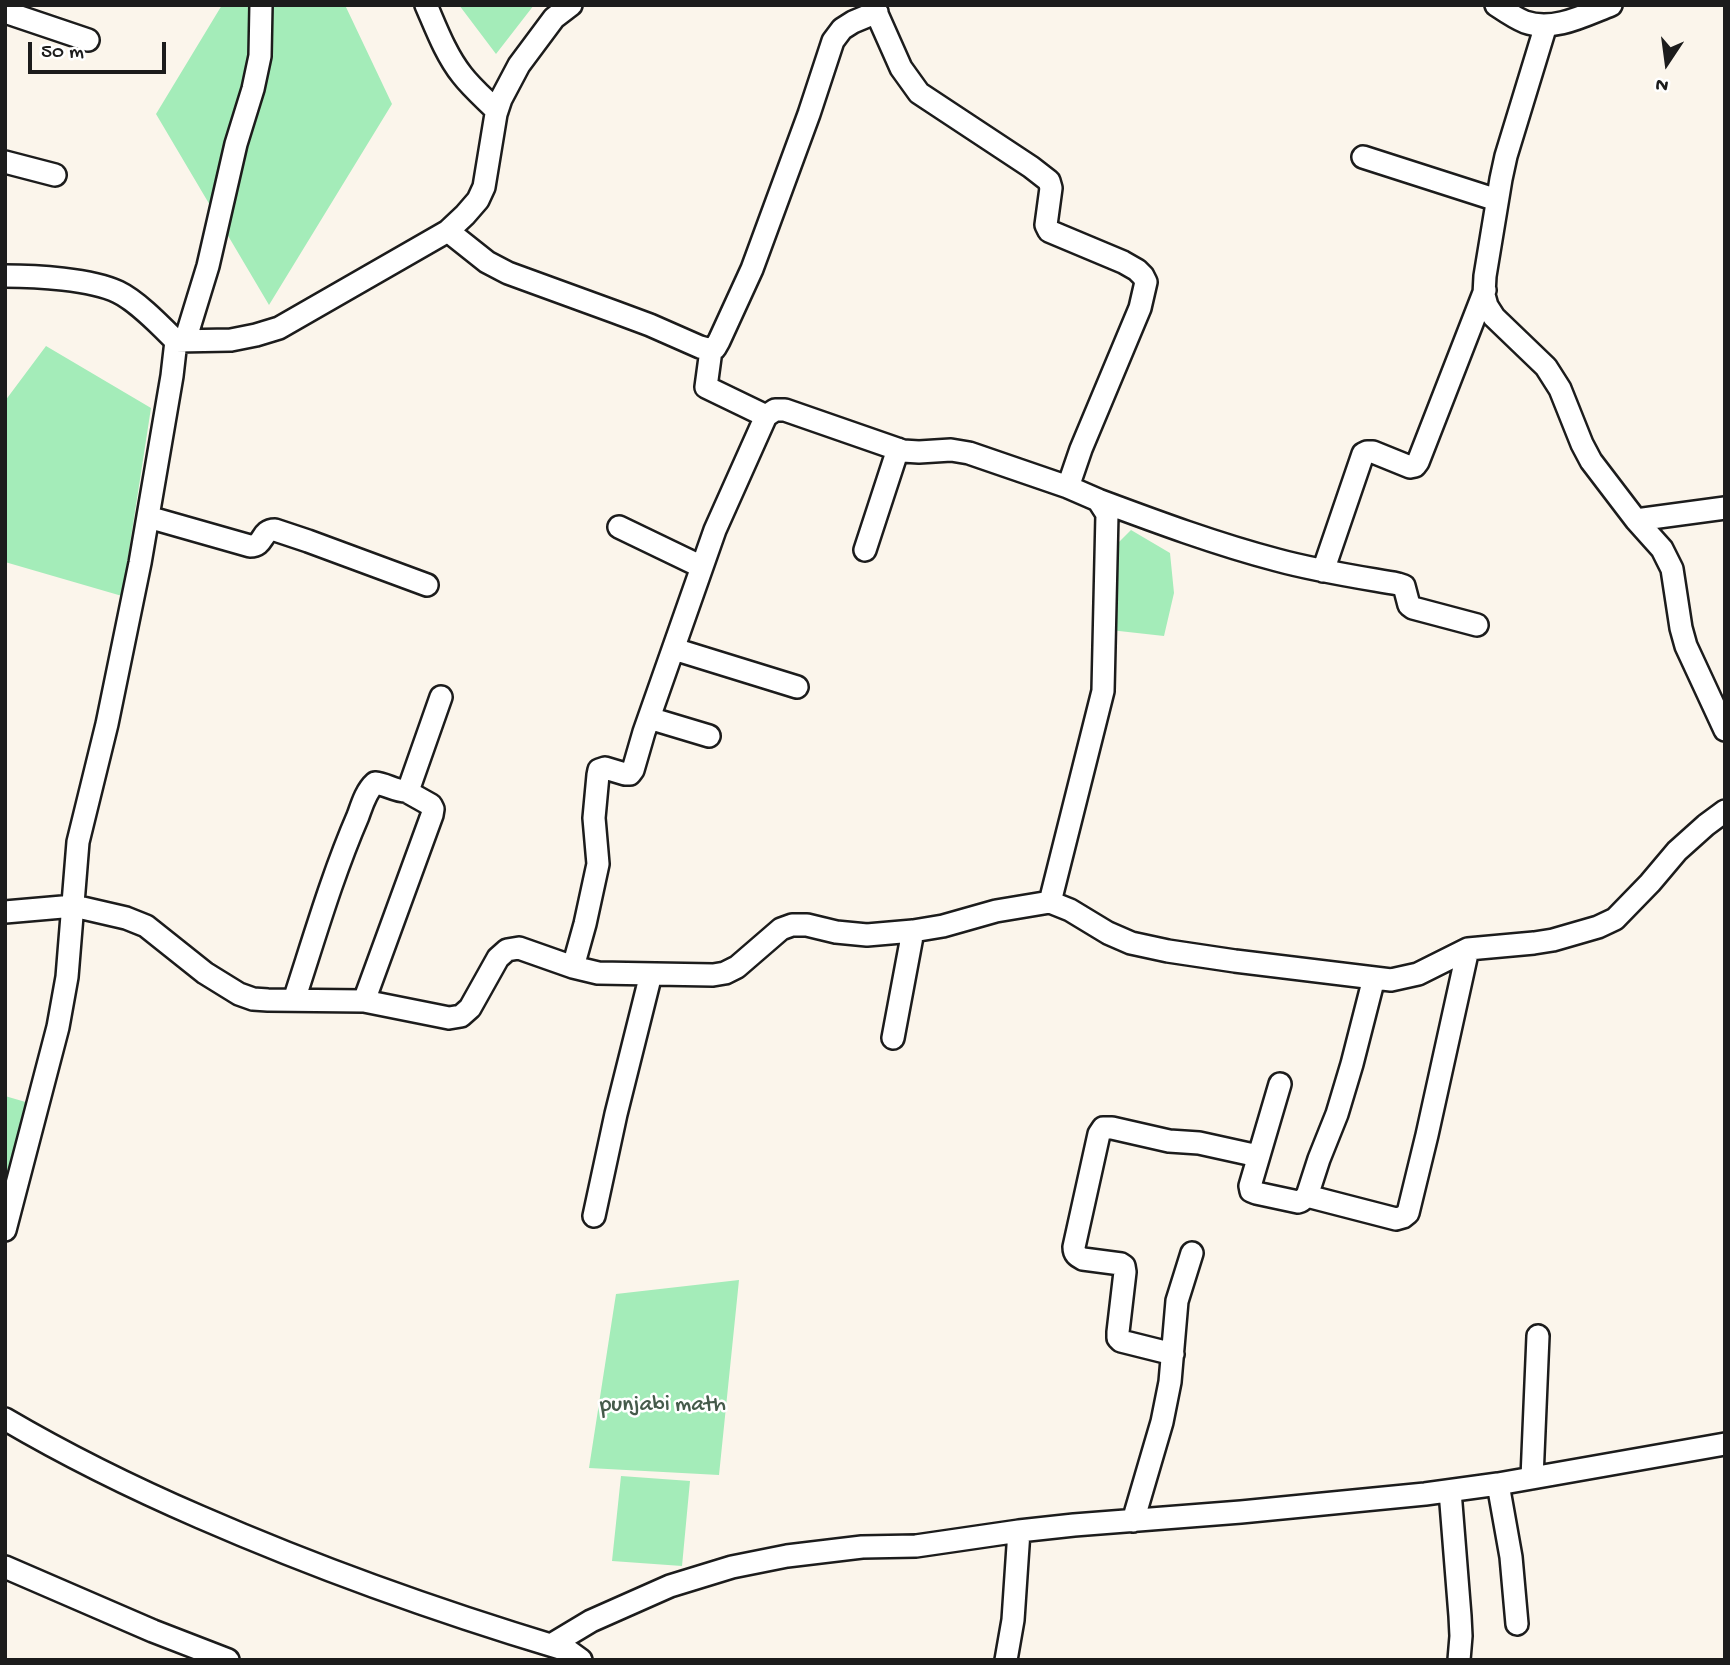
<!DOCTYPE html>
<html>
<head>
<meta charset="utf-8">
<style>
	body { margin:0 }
	#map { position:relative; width:1730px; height:1665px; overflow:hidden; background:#fbf5eb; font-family:"Gochi Hand",sans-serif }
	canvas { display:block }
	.frame { position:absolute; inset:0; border:7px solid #1c1c1c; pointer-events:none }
	.north { position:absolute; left:1632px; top:28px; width:70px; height:70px; -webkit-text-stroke:5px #fff; paint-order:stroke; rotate:193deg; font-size:19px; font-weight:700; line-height:28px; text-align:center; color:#1c1c1c }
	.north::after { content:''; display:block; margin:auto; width:24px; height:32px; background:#1c1c1c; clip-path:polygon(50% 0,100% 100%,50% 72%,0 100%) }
	.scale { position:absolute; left:28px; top:42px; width:138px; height:32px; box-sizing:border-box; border:4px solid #1c1c1c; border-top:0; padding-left:9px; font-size:21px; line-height:24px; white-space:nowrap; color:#1c1c1c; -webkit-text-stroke:5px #fff; paint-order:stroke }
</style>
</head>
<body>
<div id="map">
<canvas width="1730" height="1665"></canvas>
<div class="frame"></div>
<div class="north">N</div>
<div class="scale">50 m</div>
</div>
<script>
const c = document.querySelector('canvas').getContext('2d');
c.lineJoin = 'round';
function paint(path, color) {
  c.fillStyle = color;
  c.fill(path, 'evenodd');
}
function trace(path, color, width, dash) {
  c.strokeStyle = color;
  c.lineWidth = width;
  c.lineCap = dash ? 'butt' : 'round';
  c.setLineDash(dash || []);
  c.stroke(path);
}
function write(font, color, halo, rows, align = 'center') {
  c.font = font + ' "Gochi Hand",sans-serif';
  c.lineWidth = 5;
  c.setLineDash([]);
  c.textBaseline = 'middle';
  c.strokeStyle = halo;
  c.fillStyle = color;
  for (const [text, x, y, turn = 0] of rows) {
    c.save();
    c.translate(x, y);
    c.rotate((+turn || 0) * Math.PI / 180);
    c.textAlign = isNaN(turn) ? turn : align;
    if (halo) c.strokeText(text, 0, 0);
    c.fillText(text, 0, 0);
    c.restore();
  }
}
const green = new Path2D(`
	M 222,5 L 345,5 L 392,104 L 269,305 L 156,114 Z
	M 459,5 L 534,5 L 496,54 Z
	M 46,346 L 151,408 L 122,596 L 5,562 L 5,401 Z
	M 1131,530 L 1170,553 L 1174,593 L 1164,636 L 1110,630 L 1112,549 Z
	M 5,1096 L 29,1103 L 5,1186 Z
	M 739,1280 L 719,1475 L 589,1468 L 616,1294 Z
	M 621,1476 L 690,1481 L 682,1566 L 612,1561 Z`);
const minor = new Path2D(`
	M 426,5 C 436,28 446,55 462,75 C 472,88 485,99 497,111
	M 873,5 L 901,68 L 919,93 L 1031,167 L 1049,181 L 1051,188 L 1046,225 L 1049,231 L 1123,262 L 1137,270 L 1143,276 L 1146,282 L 1140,308 L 1081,449 L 1068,487 L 1098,500 L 1107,514 L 1103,691 L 1050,902
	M 1496,5 C 1505,11 1515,18 1525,22 C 1554,32 1585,15 1611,5
	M 5,12 L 88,40
	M 1546,25 L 1506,156 L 1501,179 L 1485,276 L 1484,295 L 1487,306 L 1494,317 L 1546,367 L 1560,389 L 1582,444 L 1591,461 L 1636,520 L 1662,549 L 1672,569 L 1681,628 L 1686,646 L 1725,730
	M 1363,157 L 1497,200
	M 5,162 L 55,175
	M 448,231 L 487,262 L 508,273 L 615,312 L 650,325 L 700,347 L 711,350 L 715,348 L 719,341 L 752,269 L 809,114 L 833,41 L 842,29 L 853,22 L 877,12
	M 5,276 C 36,276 91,279 118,292 C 137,301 161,326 176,341 L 172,376 L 140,563 L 107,724 L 78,842 L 67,977 L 58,1027 L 5,1230
	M 176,341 L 231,340 L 256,335 L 279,328 L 448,231 L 465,215 L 478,200 L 484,187 L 496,114 L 501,99 L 519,65 L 554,18 L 571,5
	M 185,341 L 208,266 L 236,144 L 253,89 L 260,56 L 261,5
	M 711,350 L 706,387 L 766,416
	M 1098,500 C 1157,522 1216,544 1277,560 C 1317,571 1358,577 1398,584 L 1404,586 L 1409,605 L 1413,608 L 1477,625
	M 148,517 L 250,546 C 265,546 260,530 275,530 L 308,541 L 427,585
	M 1636,520 L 1725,508
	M 619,527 L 702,567
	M 865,550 L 898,449
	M 1323,571 L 1363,454 L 1367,452 L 1373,452 L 1410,467 L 1415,466 L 1418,462 L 1485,290
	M 674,649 L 797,687
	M 649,718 L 709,736
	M 5,912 L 74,906 L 126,918 L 146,926 L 205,973 L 239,994 L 253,999 L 268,1000 L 364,1001 L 449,1018 L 461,1016 L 470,1008 L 498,958 L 507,950 L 519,948 L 573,967 L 598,973 L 713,975 L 725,973 L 737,967 L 781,929 L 792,925 L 807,925 L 836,932 L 867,935 L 913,931 L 943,926 L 996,911 L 1050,902 L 1070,910 L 1108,933 L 1131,943 L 1168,951 L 1235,961 L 1391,980 L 1418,974 L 1468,949 L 1534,943 L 1553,940 L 1598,927 L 1615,919 L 1650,883 L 1677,851 L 1706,825 L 1725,811
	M 573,967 L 585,924 L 598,864 L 594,818 L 598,775 L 599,770 L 605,768 L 625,774 L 630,774 L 633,770 L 644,732 L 715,530 L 766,416 L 775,410 L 785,410 L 903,451 L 919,452 L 951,450 L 969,453 L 1068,487
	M 294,1000 C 314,939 332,876 358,816 C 362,805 366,791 375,783 C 386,784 395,791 406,791 L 409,788 L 441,697
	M 364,1001 L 432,815 L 433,809 L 431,805 L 406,791
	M 893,1038 L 913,931
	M 1280,1084 L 1250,1186 L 1251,1191 L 1256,1193 L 1298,1202 L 1301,1201 L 1307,1196 L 1319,1159 L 1337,1114 L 1352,1064 L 1374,978
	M 1307,1196 L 1396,1219 L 1403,1217 L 1408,1213 L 1427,1135 L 1468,949
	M 594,1216 L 616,1114 L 651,974
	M 1173,1354 L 1121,1341 L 1118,1338 L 1118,1332 L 1125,1272 L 1124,1266 L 1121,1264 L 1083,1259 C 1077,1256 1074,1254 1074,1247 L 1099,1134 L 1103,1128 L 1112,1128 L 1169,1141 L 1199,1143 L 1258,1156
	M 5,1419 C 68,1456 133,1488 200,1517 C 317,1568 437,1611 560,1648 L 570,1652 L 581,1660
	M 1532,1478 L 1538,1336
	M 1498,1484 L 1511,1557 L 1517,1624
	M 1450,1491 L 1460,1616 L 1461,1636 L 1459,1660
	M 1133,1521 L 1162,1422 L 1170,1382 L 1177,1301 L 1192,1253
	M 5,1567 L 153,1631 L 228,1660
	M 551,1645 L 591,1621 L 670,1586 L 732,1567 L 787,1556 L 862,1547 L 916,1546 L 1019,1531 L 1074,1525 L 1241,1512 L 1425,1494 L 1498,1484 L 1725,1444
	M 1006,1660 L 1013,1620 L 1019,1531`);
const parkNames = [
	["punjabi math",663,1406]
];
paint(green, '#a4ecb9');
trace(minor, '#1c1c1c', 26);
trace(minor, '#fff', 21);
write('23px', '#455a4b', '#fff', parkNames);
</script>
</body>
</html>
